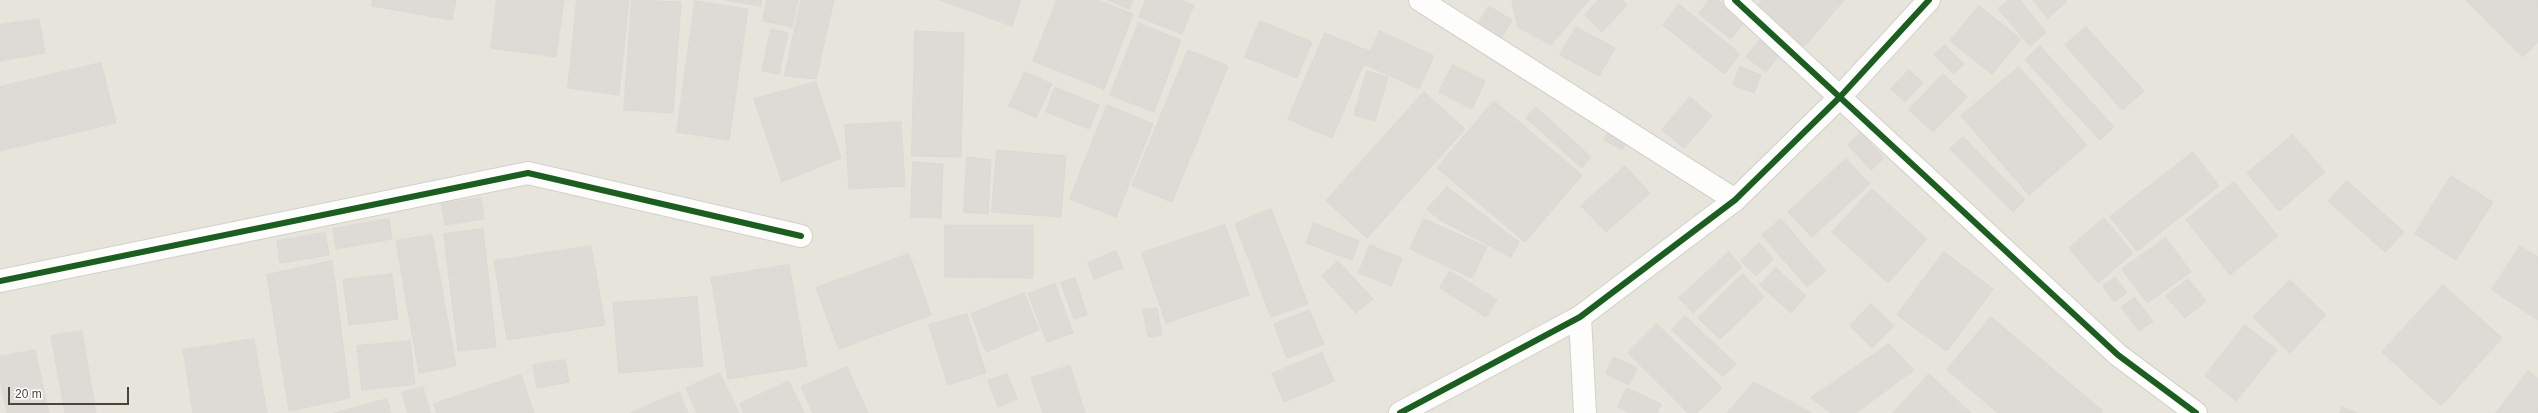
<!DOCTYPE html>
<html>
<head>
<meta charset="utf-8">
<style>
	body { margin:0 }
	#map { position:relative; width:2538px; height:413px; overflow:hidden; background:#f4f2ee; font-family:Arial,sans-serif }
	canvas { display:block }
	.scale { position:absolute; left:8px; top:387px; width:121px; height:18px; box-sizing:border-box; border:2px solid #4b4439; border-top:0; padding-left:5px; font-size:12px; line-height:14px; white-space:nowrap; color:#4b4439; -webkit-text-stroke:3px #fff; paint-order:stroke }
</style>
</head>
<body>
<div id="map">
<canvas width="2538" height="413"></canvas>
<div class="scale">20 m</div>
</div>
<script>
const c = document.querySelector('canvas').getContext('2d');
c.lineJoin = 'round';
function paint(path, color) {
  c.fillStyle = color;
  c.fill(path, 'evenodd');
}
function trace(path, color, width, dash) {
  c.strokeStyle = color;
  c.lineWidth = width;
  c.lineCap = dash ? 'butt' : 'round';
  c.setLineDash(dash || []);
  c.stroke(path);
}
const residential = new Path2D(`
	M 0,0 L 2538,0 L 2538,413 L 0,413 Z`);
const building = new Path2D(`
	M 373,0 L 456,0 L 452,20 L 372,6 Z
	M 497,0 L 564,0 L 556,57 L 491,48 Z
	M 577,0 L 629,0 L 619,95 L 568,88 Z
	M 632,0 L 681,2 L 673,113 L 624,110 Z
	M 725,0 L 762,0 L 761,6 Z
	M 767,0 L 798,0 L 792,27 L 763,21 Z
	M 801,0 L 834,0 L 816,79 L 785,76 Z
	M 940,0 L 1021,0 L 1012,26 Z
	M 1057,0 L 1097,0 L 1133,14 L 1104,89 L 1033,61 Z
	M 1108,0 L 1133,0 L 1129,9 Z
	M 1146,0 L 1182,0 L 1194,5 L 1182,34 L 1139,17 Z
	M 1512,0 L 1589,0 L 1551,45 L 1518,27 Z
	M 1599,0 L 1622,0 L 1627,5 L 1602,32 L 1585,15 Z
	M 1709,0 L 1718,0 L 1745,21 L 1731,39 L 1699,14 Z
	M 1762,0 L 1844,0 L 1805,46 L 1777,32 L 1757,7 Z
	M 2009,0 L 2020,0 L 2046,32 L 2030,46 L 1998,9 Z
	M 2033,0 L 2066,0 L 2067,1 L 2048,18 Z
	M 2466,0 L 2538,0 L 2538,42 L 2523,57 Z
	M 695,1 L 748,9 L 729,140 L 677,132 Z
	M 1679,4 L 1740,54 L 1724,74 L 1663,25 Z
	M 1489,6 L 1512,20 L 1501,38 L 1478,24 Z
	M 1979,6 L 2021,39 L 1992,74 L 1950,41 Z
	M 39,19 L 45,53 L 0,61 L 0,25 Z
	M 1260,21 L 1312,42 L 1297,78 L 1245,57 Z
	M 1139,23 L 1181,40 L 1154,112 L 1110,95 Z
	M 1576,27 L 1615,48 L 1599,76 L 1560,55 Z
	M 2086,27 L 2144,91 L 2122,110 L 2065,45 Z
	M 771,29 L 788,33 L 779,74 L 762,71 Z
	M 915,31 L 964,33 L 961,157 L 912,156 Z
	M 1380,31 L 1434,56 L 1419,89 L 1364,64 Z
	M 1325,33 L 1369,51 L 1332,138 L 1288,119 Z
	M 1760,40 L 1779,55 L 1766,72 L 1746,57 Z
	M 1945,45 L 1964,64 L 1954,74 L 1934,55 Z
	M 2040,46 L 2114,127 L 2100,140 L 2025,60 Z
	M 1188,50 L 1228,66 L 1172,202 L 1132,186 Z
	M 101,63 L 116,123 L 0,151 L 0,87 Z
	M 1453,65 L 1485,81 L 1472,109 L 1439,92 Z
	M 1740,67 L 1761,75 L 1754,93 L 1733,85 Z
	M 2019,67 L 2087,145 L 2029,195 L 1961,116 Z
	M 1909,70 L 1923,83 L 1905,102 L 1891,89 Z
	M 1367,71 L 1388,77 L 1375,121 L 1354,115 Z
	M 1025,72 L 1052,84 L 1036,118 L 1009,106 Z
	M 1943,74 L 1967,97 L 1933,132 L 1909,110 Z
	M 816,82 L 841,158 L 782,182 L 754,99 Z
	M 1055,87 L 1099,105 L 1089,129 L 1046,112 Z
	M 1424,92 L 1465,129 L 1367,238 L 1326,201 Z
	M 1690,97 L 1712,116 L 1684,148 L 1662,130 Z
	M 1494,101 L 1582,175 L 1525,242 L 1437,168 Z
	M 1107,105 L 1153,124 L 1116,217 L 1070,199 Z
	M 1536,107 L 1591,157 L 1582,168 L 1526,118 Z
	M 901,122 L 905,186 L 849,189 L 845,125 Z
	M 1609,131 L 1627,142 L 1622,150 L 1604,140 Z
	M 1861,133 L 1884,158 L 1871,170 L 1848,145 Z
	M 2293,135 L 2325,172 L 2279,211 L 2247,173 Z
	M 1963,137 L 2025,200 L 2013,212 L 1950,149 Z
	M 997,150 L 1066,156 L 1061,217 L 992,212 Z
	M 2193,152 L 2219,186 L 2137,251 L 2110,217 Z
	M 967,157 L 991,160 L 988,214 L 964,212 Z
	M 1846,159 L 1870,184 L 1812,237 L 1788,212 Z
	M 913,162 L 943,164 L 941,218 L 911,217 Z
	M 1625,166 L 1650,193 L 1606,232 L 1581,206 Z
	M 2451,176 L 2493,202 L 2456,260 L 2415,234 Z
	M 2347,181 L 2404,232 L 2385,252 L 2328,201 Z
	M 2234,182 L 2278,236 L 2230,275 L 2186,220 Z
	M 1447,187 L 1519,242 L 1511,257 L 1440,220 L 1427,209 Z
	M 1872,189 L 1927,239 L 1888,283 L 1832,232 Z
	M 481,198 L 484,219 L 445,225 L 441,204 Z
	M 1271,209 L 1308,304 L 1271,317 L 1235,224 Z
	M 2104,218 L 2133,253 L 2098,283 L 2069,248 Z
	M 389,219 L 392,239 L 336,249 L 333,229 Z
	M 1424,219 L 1487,247 L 1472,278 L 1410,249 Z
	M 1781,219 L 1826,271 L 1807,287 L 1762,235 Z
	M 1314,223 L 1359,241 L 1352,260 L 1306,243 Z
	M 945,225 L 1033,225 L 1033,278 L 945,277 Z
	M 1225,225 L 1249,295 L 1166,323 L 1142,253 Z
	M 483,229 L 496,347 L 458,351 L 444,234 Z
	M 325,233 L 329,255 L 280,263 L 277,241 Z
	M 432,235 L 456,366 L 419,373 L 396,241 Z
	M 2166,238 L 2191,272 L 2147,303 L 2122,269 Z
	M 1759,243 L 1773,259 L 1756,276 L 1741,261 Z
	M 1370,245 L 1402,258 L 1391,286 L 1359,273 Z
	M 591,246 L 605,325 L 507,340 L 494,261 Z
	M 2520,246 L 2538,257 L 2538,320 L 2492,290 Z
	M 1116,251 L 1123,268 L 1094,279 L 1088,263 Z
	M 1729,252 L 1742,267 L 1693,313 L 1679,298 Z
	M 1944,252 L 1993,289 L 1947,351 L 1897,315 Z
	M 909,254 L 931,315 L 839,349 L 816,288 Z
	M 332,261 L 350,398 L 289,411 L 267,275 Z
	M 1338,261 L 1373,299 L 1356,313 L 1322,276 Z
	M 789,265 L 807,366 L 728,379 L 711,278 Z
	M 1776,268 L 1806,296 L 1791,313 L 1760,285 Z
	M 1450,271 L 1497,300 L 1486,317 L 1440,288 Z
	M 392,274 L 398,319 L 349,325 L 343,280 Z
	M 1743,274 L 1764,297 L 1720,339 L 1698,318 Z
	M 2115,277 L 2127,293 L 2114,302 L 2103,286 Z
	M 1075,278 L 1087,315 L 1074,319 L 1061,283 Z
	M 2188,279 L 2206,301 L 2185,318 L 2166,296 Z
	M 2290,280 L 2326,315 L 2290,353 L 2253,317 Z
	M 1055,284 L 1073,333 L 1047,342 L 1028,294 Z
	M 2443,285 L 2502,338 L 2441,406 L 2382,352 Z
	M 1024,293 L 1039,330 L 986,352 L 971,314 Z
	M 697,297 L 703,366 L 619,373 L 613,303 Z
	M 2135,298 L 2153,321 L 2139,331 L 2121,307 Z
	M 1871,304 L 1894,326 L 1872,348 L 1850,326 Z
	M 1157,308 L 1162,335 L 1148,337 L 1143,310 Z
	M 1309,310 L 1324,344 L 1287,358 L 1274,324 Z
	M 967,314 L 986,373 L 948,385 L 929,325 Z
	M 1685,316 L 1736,364 L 1723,377 L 1672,330 Z
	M 1991,317 L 2103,411 L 2101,413 L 1998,413 L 1947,370 Z
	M 1657,324 L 1722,388 L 1697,413 L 1688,413 L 1628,353 Z
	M 2245,325 L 2277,350 L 2236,401 L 2205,376 Z
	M 82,331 L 96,413 L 65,413 L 51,336 Z
	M 254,339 L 267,413 L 193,413 L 183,350 Z
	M 410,341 L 415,384 L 362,390 L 357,346 Z
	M 1889,344 L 1914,370 L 1856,413 L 1831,413 L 1811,398 Z
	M 35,350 L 49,413 L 7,413 L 0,380 L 0,357 Z
	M 1322,353 L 1334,381 L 1284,402 L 1272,374 Z
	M 1614,357 L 1637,368 L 1629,385 L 1606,374 Z
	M 565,360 L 569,382 L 537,388 L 533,365 Z
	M 1070,366 L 1085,413 L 1043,413 L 1031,378 Z
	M 847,367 L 868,413 L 813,413 L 801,387 Z
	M 2528,371 L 2538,379 L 2538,413 L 2496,413 Z
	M 720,373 L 739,413 L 697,413 L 686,388 Z
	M 1007,374 L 1017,399 L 998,407 L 988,381 Z
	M 1929,374 L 1971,413 L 1893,413 Z
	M 521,375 L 534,413 L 437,413 L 434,404 Z
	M 789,381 L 804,413 L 744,413 L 740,404 Z
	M 1754,382 L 1812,413 L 1727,413 Z
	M 423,387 L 431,413 L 408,413 L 402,393 Z
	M 1627,388 L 1661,404 L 1657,413 L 1630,413 L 1618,407 Z
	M 679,392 L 688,413 L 631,413 Z
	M 387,399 L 391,413 L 334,413 Z
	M 2342,407 L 2358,413 L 2340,413 Z`);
const minor = new Path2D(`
	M 1420,0 L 1735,200
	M 1735,0 L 2118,355 L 2196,413
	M 0,281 L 528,173 L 801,236
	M 1580,317 L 1585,413`);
const tertiary = new Path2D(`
	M 1400,413 L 1580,317 L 1735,200 L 1839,98 L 1929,0`);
const cycleway = new Path2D(`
	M 1735,0 L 2118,355 L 2196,413
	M 0,281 L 528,173 L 801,236
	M 1400,413 L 1580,317 L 1735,200 L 1839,98 L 1929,0`);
paint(residential, '#e7e4dc');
paint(building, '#dedbd6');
trace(building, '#dcd9d4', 1);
trace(minor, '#d2d0cb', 24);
trace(tertiary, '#d2d0cb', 24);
trace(minor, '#fdfdfc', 22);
trace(tertiary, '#fdfdfc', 22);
trace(cycleway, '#1b5e20', 6);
</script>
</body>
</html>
